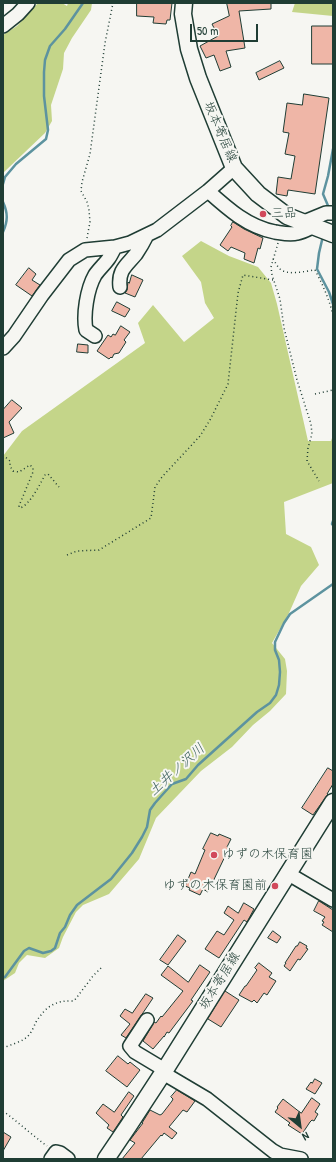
<!DOCTYPE html>
<html>
<head>
<meta charset="utf-8">
<style>
	body { margin:0 }
	#map { position:relative; width:336px; height:1162px; overflow:hidden; background:#f6f6f2; font-family:"Patrick Hand",sans-serif }
	canvas { display:block }
	.frame { position:absolute; inset:0; border:4px solid #1f3d34; pointer-events:none }
	.north { position:absolute; left:280px; top:1106px; width:40px; height:40px; -webkit-text-stroke:3px #f6f6f2; paint-order:stroke; rotate:151deg; font-size:11px; font-weight:700; line-height:16px; text-align:center; color:#1f3d34 }
	.north::after { content:''; display:block; margin:auto; width:14px; height:18px; background:#1f3d34; clip-path:polygon(50% 0,100% 100%,50% 72%,0 100%) }
	.scale { position:absolute; left:190px; top:24px; width:68px; height:18px; box-sizing:border-box; border:2px solid #1f3d34; border-top:0; padding-left:5px; font-size:12px; line-height:14px; white-space:nowrap; color:#1f3d34; -webkit-text-stroke:3px #f6f6f2; paint-order:stroke }
</style>
</head>
<body>
<div id="map">
<canvas width="336" height="1162"></canvas>
<div class="frame"></div>
<div class="north">N</div>
<div class="scale">50 m</div>
</div>
<script>
const c = document.querySelector('canvas').getContext('2d');
c.lineJoin = 'round';
function paint(path, color) {
  c.fillStyle = color;
  c.fill(path, 'evenodd');
}
function trace(path, color, width, dash) {
  c.strokeStyle = color;
  c.lineWidth = width;
  c.lineCap = dash ? 'butt' : 'round';
  c.setLineDash(dash || []);
  c.stroke(path);
}
function write(font, color, halo, rows, align = 'center') {
  c.font = font + ' "Patrick Hand","Klee One",sans-serif';
  c.lineWidth = 4;
  c.setLineDash([]);
  c.textBaseline = 'middle';
  c.strokeStyle = halo;
  c.fillStyle = color;
  for (const [text, x, y, turn = 0] of rows) {
    c.save();
    c.translate(x, y);
    c.rotate((+turn || 0) * Math.PI / 180);
    c.textAlign = isNaN(turn) ? turn : align;
    if (halo) c.strokeText(text, 0, 0);
    c.fillText(text, 0, 0);
    c.restore();
  }
}
const green = new Path2D(`
	M 38,3 L 62,3 L 67,6 L 68,3 L 92,3 L 91,10 L 72,38 L 64,53 L 63,69 L 51,105 L 52,121 L 45,133 L 3,173 L 3,35 L 17,26 Z
	M 295,3 L 333,3 L 333,16 L 292,12 Z
	M 201,241 L 229,256 L 258,267 L 271,283 L 277,304 L 308,441 L 331,441 L 333,435 L 333,483 L 284,502 L 286,534 L 311,547 L 319,565 L 301,586 L 289,613 L 272,643 L 285,659 L 287,671 L 286,694 L 270,711 L 253,725 L 232,747 L 201,771 L 156,818 L 139,859 L 109,894 L 83,905 L 76,912 L 63,937 L 59,948 L 45,958 L 27,955 L 19,963 L 15,973 L 3,981 L 3,456 L 22,431 L 145,343 L 138,323 L 153,305 L 184,342 L 214,318 L 205,303 L 201,282 L 182,256 Z`);
const stream = new Path2D(`
	M 3,184 L 5,177 L 16,164 L 46,139 L 48,130 L 44,96 L 44,72 L 45,60 L 50,46 L 65,29 L 83,3
	M 3,202 C 8,213 8,221 3,232
	M 328,210 L 329,208 L 323,194 L 328,176 L 333,149
	M 323,236 L 319,253 L 317,269 L 329,292 L 333,304
	M 333,521 L 332,524 L 333,525
	M 3,978 L 5,977 L 24,951 L 29,948 L 43,953 L 51,951 L 55,948 L 60,933 L 65,927 L 70,915 L 77,905 L 111,879 L 132,853 L 142,837 L 147,827 L 150,810 L 155,803 L 172,784 L 186,779 L 198,765 L 257,712 L 270,703 L 276,695 L 279,685 L 280,672 L 279,660 L 275,650 L 275,642 L 284,623 L 290,614 L 333,584`);
const building = new Path2D(`
	M 137,3 L 172,3 L 170,20 L 167,20 L 166,24 L 153,23 L 154,17 L 137,16 Z
	M 227,3 L 271,3 L 271,9 L 239,11 L 245,48 L 226,51 L 231,67 L 220,71 L 214,55 L 206,58 L 200,46 L 218,36 L 212,24 L 229,16 Z
	M 312,26 L 333,26 L 333,64 L 312,64 Z
	M 280,61 L 284,68 L 259,80 L 256,73 Z
	M 304,94 L 329,98 L 315,194 L 288,190 L 287,196 L 276,194 L 278,177 L 291,179 L 295,156 L 285,154 L 289,133 L 283,132 L 287,103 L 302,105 Z
	M 233,222 L 244,229 L 263,238 L 260,249 L 258,248 L 254,263 L 244,259 L 245,253 L 231,247 L 228,251 L 220,245 L 232,227 L 231,226 Z
	M 29,268 L 36,274 L 32,280 L 40,285 L 32,296 L 16,285 Z
	M 132,275 L 143,280 L 135,297 L 125,293 L 127,290 L 128,282 L 129,283 Z
	M 117,302 L 130,309 L 125,317 L 112,311 Z
	M 121,326 L 130,332 L 124,340 L 126,342 L 119,353 L 114,354 L 112,358 L 111,357 L 109,359 L 97,351 L 108,335 L 111,337 L 113,334 L 115,335 Z
	M 78,344 L 88,345 L 88,353 L 77,352 Z
	M 12,400 L 22,408 L 9,422 L 14,433 L 3,438 L 3,410 Z
	M 328,768 L 333,771 L 333,784 L 327,794 L 328,794 L 313,815 L 302,808 Z
	M 211,833 L 218,836 L 219,834 L 231,839 L 227,847 L 229,848 L 208,892 L 203,889 L 200,895 L 189,890 L 190,888 L 185,886 L 191,872 L 195,874 L 205,850 L 203,849 Z
	M 319,901 L 333,910 L 333,932 L 322,925 L 324,922 L 322,921 L 325,917 L 314,911 Z
	M 244,903 L 254,909 L 247,922 L 244,920 L 219,958 L 205,949 L 217,931 L 224,935 L 234,920 L 224,913 L 228,906 L 238,913 Z
	M 273,931 L 281,937 L 277,943 L 268,938 Z
	M 178,935 L 186,941 L 168,965 L 160,960 Z
	M 300,942 L 307,946 L 306,948 L 308,949 L 300,960 L 298,959 L 290,971 L 284,966 L 286,963 L 285,963 L 296,946 L 297,946 Z
	M 259,963 L 272,973 L 269,977 L 276,981 L 267,995 L 264,993 L 257,1003 L 254,1000 L 252,1002 L 239,995 L 245,986 L 246,986 L 257,970 L 255,968 Z
	M 200,965 L 210,972 L 191,1000 L 193,1001 L 169,1033 L 167,1032 L 164,1037 L 164,1036 L 153,1049 L 143,1041 L 154,1022 L 156,1023 L 161,1016 L 162,1017 L 183,991 L 161,975 L 168,966 L 188,982 Z
	M 225,991 L 239,1000 L 221,1027 L 208,1019 Z
	M 146,994 L 153,998 L 126,1038 L 121,1035 L 130,1024 L 120,1016 L 125,1009 L 132,1013 Z
	M 118,1056 L 128,1064 L 130,1062 L 140,1070 L 127,1087 L 106,1071 Z
	M 315,1079 L 322,1083 L 315,1094 L 306,1089 L 311,1082 L 312,1083 Z
	M 177,1090 L 195,1101 L 187,1112 L 183,1110 L 169,1127 L 177,1133 L 172,1139 L 164,1133 L 162,1136 L 161,1135 L 141,1159 L 122,1159 L 135,1143 L 130,1140 L 143,1123 L 142,1123 L 150,1110 L 160,1115 L 162,1114 L 172,1101 L 173,1099 L 171,1097 Z
	M 129,1092 L 134,1096 L 121,1115 L 123,1117 L 113,1132 L 107,1128 L 109,1125 L 96,1113 L 103,1104 L 114,1112 Z
	M 312,1098 L 320,1104 L 315,1112 L 318,1114 L 314,1121 L 312,1120 L 310,1122 L 302,1134 L 288,1125 L 290,1123 L 275,1112 L 278,1108 L 277,1107 L 283,1099 L 301,1113 Z
	M 3,1132 L 11,1137 L 3,1151 Z`);
const path = new Path2D(`
	M 87,238 L 90,222 L 89,210 L 87,202 L 81,191 L 82,182 L 90,154 L 105,43 L 113,3
	M 278,243 L 271,267 L 272,275 L 280,299 L 284,328 L 297,380 L 311,424 L 312,434 L 308,448 L 307,461 L 319,481
	M 273,259 C 275,262 277,266 280,269 C 288,276 305,271 315,270 C 323,285 329,299 333,315
	M 315,394 L 333,390
	M 3,455 L 10,461 L 10,466 L 13,471 L 19,472 L 30,465 L 33,468 L 33,472 L 19,506 L 20,508 C 30,505 40,484 45,475 L 48,474 L 59,487
	M 67,555 L 77,551 L 99,550 L 151,518 L 155,487 L 162,477 L 200,436 L 210,420 L 228,384 L 238,293 L 243,275 L 273,280
	M 3,1048 C 10,1045 24,1041 28,1036 C 32,1032 34,1026 36,1022 C 46,1006 56,1000 74,1001 L 93,976 L 101,968
	M 3,1111 C 18,1122 32,1135 47,1146`);
const minor = new Path2D(`
	M 3,26 L 18,14 L 28,3
	M 208,191 C 228,209 248,227 275,232 C 282,233 290,235 297,233 C 303,232 308,229 314,226
	M 304,222 L 326,213 L 333,213
	M 120,287 C 118,270 126,266 136,254 C 140,248 144,241 147,235
	M 95,336 L 86,330 C 83,315 87,289 95,275 C 99,269 105,264 109,258 C 111,255 113,251 115,247
	M 3,348 L 14,336 L 42,295 L 69,260 L 85,250 L 115,247 L 130,243 L 157,230 L 208,191 L 234,168
	M 287,873 L 333,900
	M 147,1020 L 130,1046 L 135,1052 L 165,1070
	M 163,1073 L 207,1099 L 273,1151 L 280,1155 L 301,1159
	M 51,1159 L 56,1152 L 60,1153 L 68,1159`);
const major = new Path2D(`
	M 184,3 L 183,14 L 189,49 L 198,78 L 234,168 L 258,194 L 287,216 L 333,234
	M 106,1159 L 129,1125 L 163,1073 L 333,802`);
const markers = [
	[263,214,4,"#d1495b"],
	[214,855,4,"#d1495b"],
	[275,886,4,"#d1495b"]
];
const streetNames = [
	["坂本寄居線",220,132,67],
	["坂本寄居線",220,981,-58]
];
const poiNames = [
	["三品",271,214],
	["ゆずの木保育園",222,855],
	["ゆずの木保育園前",267,886,"right"]
];
const waterNames = [
	["土井ノ沢川",177,770,-42]
];
paint(green, '#c4d589');
trace(stream, '#5d939f', 2.5);
paint(building, '#efb6a7');
trace(building, '#1f3d34', 1);
trace(minor, '#1f3d34', 16);
trace(major, '#1f3d34', 19);
trace(path, '#1f3d34', 1.5, [1, 3]);
trace(minor, '#f6f6f2', 13);
trace(major, '#f6f6f2', 16);
for (const [x, y, r, color] of markers) {
  const dot = new Path2D();
  dot.arc(x, y, r, 0, 2 * Math.PI);
  c.fillStyle = color;
  c.fill(dot);
  trace(dot, '#f6f6f2', 1.5);
}
write('13px', '#1f3d34', '#f6f6f2', streetNames);
write('13px', '#1f3d34', '#f6f6f2', poiNames, 'left');
write('italic 14px', '#345a58', '#f6f6f2', waterNames);
</script>
</body>
</html>
